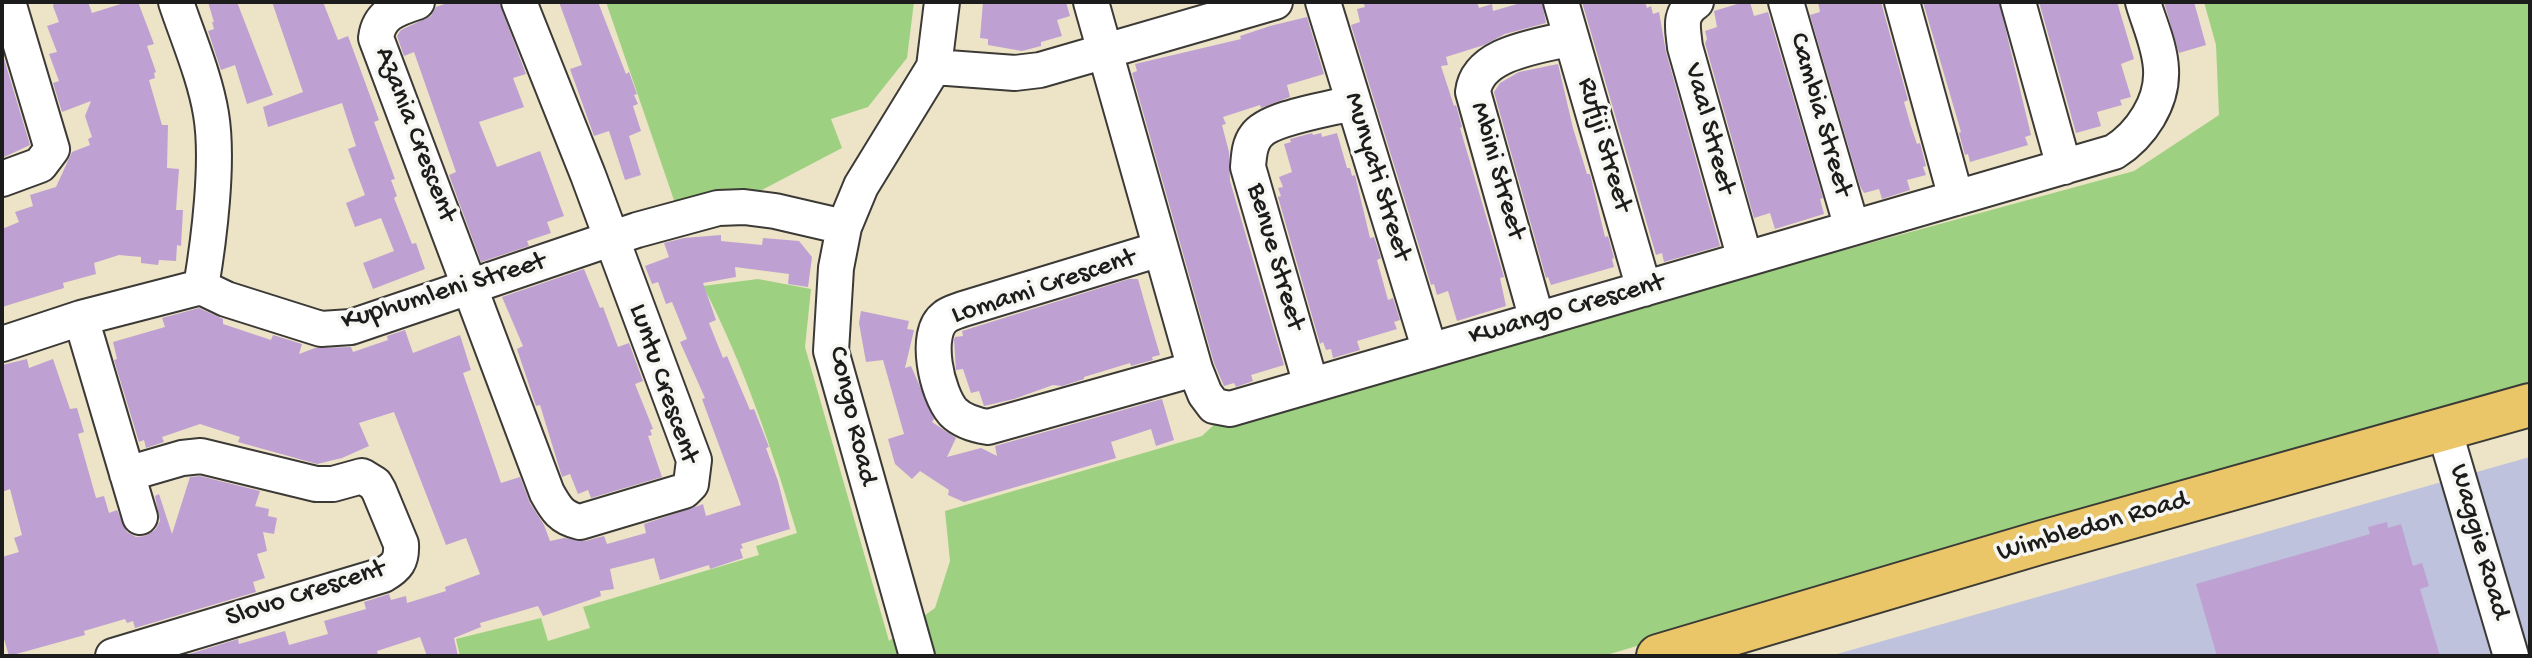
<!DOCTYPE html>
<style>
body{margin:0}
#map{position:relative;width:2532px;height:658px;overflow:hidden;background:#ede3c6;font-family:"Gochi Hand",sans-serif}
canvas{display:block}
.frame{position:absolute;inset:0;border:4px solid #1c1c1c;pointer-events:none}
</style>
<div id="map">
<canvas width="2532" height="658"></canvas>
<div class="frame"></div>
</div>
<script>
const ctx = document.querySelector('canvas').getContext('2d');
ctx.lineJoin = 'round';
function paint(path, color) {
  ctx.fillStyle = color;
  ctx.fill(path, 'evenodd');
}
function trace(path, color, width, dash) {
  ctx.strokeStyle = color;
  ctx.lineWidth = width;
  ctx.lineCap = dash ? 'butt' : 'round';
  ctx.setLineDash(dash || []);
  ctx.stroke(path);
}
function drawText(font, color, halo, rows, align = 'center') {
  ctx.font = font + ' "Gochi Hand",sans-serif';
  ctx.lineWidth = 7;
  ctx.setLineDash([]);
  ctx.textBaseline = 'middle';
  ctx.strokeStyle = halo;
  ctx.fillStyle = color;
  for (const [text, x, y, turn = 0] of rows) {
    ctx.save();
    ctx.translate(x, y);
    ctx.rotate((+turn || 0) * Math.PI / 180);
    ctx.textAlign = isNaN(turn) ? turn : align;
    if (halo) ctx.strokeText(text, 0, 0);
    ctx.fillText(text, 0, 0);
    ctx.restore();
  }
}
paint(new Path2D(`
 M2530 457V656H1830L2526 458Z`), '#bec2dd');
paint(new Path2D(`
 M606 2H914L907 58 868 107 831 119 842 148 758 192 676 206Z
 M2204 2H2530V382L1603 656H460L456 639 541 618 548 641 590 628 583 607 759 555 756 546 797 533C772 449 744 365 703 286L758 279 811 289 805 347 889 641 935 608 950 561 945 511 1202 436 1218 421 2134 171 2219 115 2216 45Z`), '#9dd181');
paint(new Path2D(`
 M54 2H88L92 13 127 2H138L154 44 147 46 156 72 154 73 155 78 149 80 162 125H168L167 168 179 169 176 210H183L181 246 177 245 176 261 159 260 158 265 141 263V257L119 255 94 263 96 274 63 283 64 288 2 307V229L19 222 15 212 33 206 30 195 56 187 72 152 90 145 88 139 92 137 85 116 91 101 62 112 53 83 59 81 49 54 57 52 47 26 59 22 53 6Z
 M208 2H237L273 95 247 104 235 65 221 70 208 31 214 29 212 22H214Z
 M272 2H323L338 40 348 36 379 120 374 122 395 179 391 180 397 196 394 198 412 244 416 243 425 269 373 289 363 263 394 251 381 218 355 227 346 203 365 195 348 149 356 146 342 103 268 127 263 107 303 92Z
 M450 2H499L526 74 513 78 524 107 479 122 497 167 540 151 564 216 547 222 551 233 527 241 529 246 481 262 449 175 456 172 414 52 404 56 397 36 401 30 431 16 436 7Z
 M559 2H598L626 74 629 72 637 94 634 95 638 104 633 106 641 131 629 136 641 175 625 180 609 131 594 136 570 69 582 65Z
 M983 2H1066L1070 16 1057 20 1062 36 1041 42V46L1022 51 988 45V39L980 38Z
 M1363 2H1477L1479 8 1492 4 1493 11 1524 2H1542L1546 23 1505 34 1484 45 1446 57 1448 65 1441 66 1454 106 1456 105 1462 127 1460 128 1504 277 1500 278 1506 306 1457 321 1448 291 1437 295 1434 284 1431 285 1351 25 1360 22 1357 9 1365 7Z
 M1582 2H1645L1647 8 1651 6 1653 14 1659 12 1666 52 1720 246 1664 262 1662 253 1656 255Z
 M1744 2H1750L1754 16 1768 12 1823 198 1820 199 1824 214 1775 229 1770 213 1754 218 1705 43 1707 39 1705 31 1717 27 1714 11Z
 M1818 2H1881L1908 100 1904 102 1910 123 1917 144 1920 143 1926 166 1923 167 1926 175 1907 180 1910 190 1882 199 1879 189 1864 193 1860 186 1810 15 1820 12Z
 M1923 2H1999L2031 135 2025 137 2028 145 1970 162 1968 154 1965 155 1959 133 1961 132Z
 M2039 2H2117L2134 59 2121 64 2131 97 2120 100 2122 105 2097 112 2101 126 2076 133Z
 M2164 2H2194L2206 45 2179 53Z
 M1307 17 1324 74 1287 85 1290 97 1261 108 1260 105 1223 117 1226 124 1222 125 1229 152 1230 181 1284 365 1251 375 1253 381 1236 387 1234 383 1224 386 1214 363 1132 73 1137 71 1135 64 1241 39 1240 36 1270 26Z
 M2 52 30 145 2 158Z
 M1558 64 1573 128 1587 174H1590L1605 237 1608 236 1614 258 1612 259 1614 267 1551 285 1548 277 1546 278 1494 92 1500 83 1519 72Z
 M1312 133 1313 135 1321 133 1322 137 1337 133 1347 168H1350L1352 176 1355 175 1370 238 1374 237 1381 258 1377 260 1388 300 1393 298 1400 320 1394 322 1397 329 1357 341 1360 350 1333 358 1331 349 1326 350 1323 342 1320 344 1278 197 1281 196 1278 188 1283 187 1279 177 1292 172 1284 144 1291 142 1290 139Z
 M721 235V241L762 245 763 238 799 241 812 257 808 287 788 284 789 274 735 267 736 277 703 283 716 320 709 323 723 358 727 356 750 410 754 409 769 447 766 448 778 481 790 529 741 544 743 548 740 549 743 558 710 569 709 565 660 580 654 558 610 569 614 589 600 591 601 596 543 616 538 606 480 623 481 627 454 638 458 656H427L420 637 377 651 378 656H183L238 639 239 644 285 631 289 645 328 634 324 621 366 609 364 602 389 594 391 600 406 596 407 603 446 591 445 587 480 574 466 538 446 545 394 412 359 423 369 446 342 458 317 464 238 442 240 437 200 424 162 437 164 442 146 448 144 440 139 442 114 360 117 359 113 342 165 327 162 318 199 308 223 319V324L271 340 273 335 302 344 299 354 315 348 351 347 353 352 388 340 387 336 405 330 413 353 460 335 471 370 463 373 501 483 520 477 530 503 544 525 550 541 564 538 585 541 604 536 607 544 646 533 644 524 698 506 703 504 706 516 741 505 702 399 705 398 680 342 687 339 672 302 666 304 658 282 652 284 645 266 669 257 664 243 684 238Z
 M584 269 600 308 603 307 618 347 629 343 643 381 635 384 653 429 650 430 652 435 648 436 662 477 591 498 588 490 578 494 570 474 562 477 540 405 536 406 517 349 523 346 502 297Z
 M1129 279H1138L1145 304 1160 355 1152 357 1153 360 1131 366 1130 363 1084 377V379L1062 386 1053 385 1014 399 984 406 979 391 971 393 963 369 956 370 954 340 955 337 963 336 962 331Z
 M861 311 909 321 907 329 914 330 905 368 911 366 934 419 932 422 956 438 947 457 981 448 997 456 995 446 1162 399 1174 440 1156 446 1151 429 1111 442 1116 458 964 502 948 495 949 490 920 471 912 479 895 464 888 439 904 434 883 360 866 362 859 323Z
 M27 359 29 368 53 359 70 409 77 408 84 432 78 434 96 498 104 496 109 513 117 510 127 532 136 537 145 536 155 530 160 521 155 496 159 494 172 534 190 477 200 476 260 491 255 506 269 509 268 516 277 518 274 534 263 532 267 551 257 554 265 578 253 582 256 592 135 628 133 621 127 623 125 619 84 631 85 635 9 656 2 632V557L19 552 14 538 22 535 10 489 2 492V365Z
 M2387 522 2388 528 2401 524 2413 566 2422 563 2429 586 2420 589 2440 656H2217L2196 584 2370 534 2368 527Z`), '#bea1d2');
const minor = new Path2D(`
 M176 2C188 38 205 77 211 114 219 161 209 240 201 287
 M417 2C396 9 379 14 376 38L547 493C556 509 561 518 580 522L684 491 691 484 694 460 588 175 519 2
 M1091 2 1195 369 1205 394 1214 406 1230 409 2114 152C2141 135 2163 102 2161 69 2160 46 2149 23 2143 2
 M1323 2 1430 351
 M1561 2 1644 289
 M1696 2C1678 14 1683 28 1685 47L1745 259
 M1786 2 1852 228
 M1902 2 1956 198
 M2018 2 2064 167
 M934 67 1015 73 1040 70 1275 2
 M2 179 40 165 52 149 8 2
 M1160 249 963 309C958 311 950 313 945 317 923 333 937 394 953 412 962 421 975 425 988 427L1195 369
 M81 318 140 517
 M1537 320 1473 92C1478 52 1538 47 1571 38
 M2 344 81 318 201 287 226 299 321 329 351 327 637 230 718 208 744 207 775 211 844 227
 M1311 385 1248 167C1249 156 1249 145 1256 136 1268 118 1330 109 1352 103
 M2444 429 2511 656
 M113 656 383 575C397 567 402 561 401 544L379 491 375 484 362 476 333 484H316L201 456 182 458 127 474
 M917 656 831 351 836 268 844 227 861 186 934 67 942 2`);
const major = new Path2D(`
 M1658 656 2039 543 2530 405`);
trace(minor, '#3b3a36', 38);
trace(major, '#3b3a36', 46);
trace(minor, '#fff', 34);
trace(major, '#eac669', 42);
drawText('28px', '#1c1c1c', '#f6f6f2', [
 ["Cambia Street",1819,115,74],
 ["Vaal Street",1708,129,75],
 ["Azania Crescent",414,135,69],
 ["Rufiji Street",1603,145,74],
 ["Mbini Street",1496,171,74],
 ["Munyati Street",1376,177,73],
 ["Benue Street",1274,257,74],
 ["Lomami Crescent",1044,288,-18],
 ["Kuphumleni Street",444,293,-17],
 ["Kwango Crescent",1567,311,-16],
 ["Luntu Crescent",662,384,71],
 ["Congo Road",851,416,77],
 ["Wimbledon Road",2093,528,-16],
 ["Waggie Road",2478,542,74],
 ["Slovo Crescent",306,595,-18]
]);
</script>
